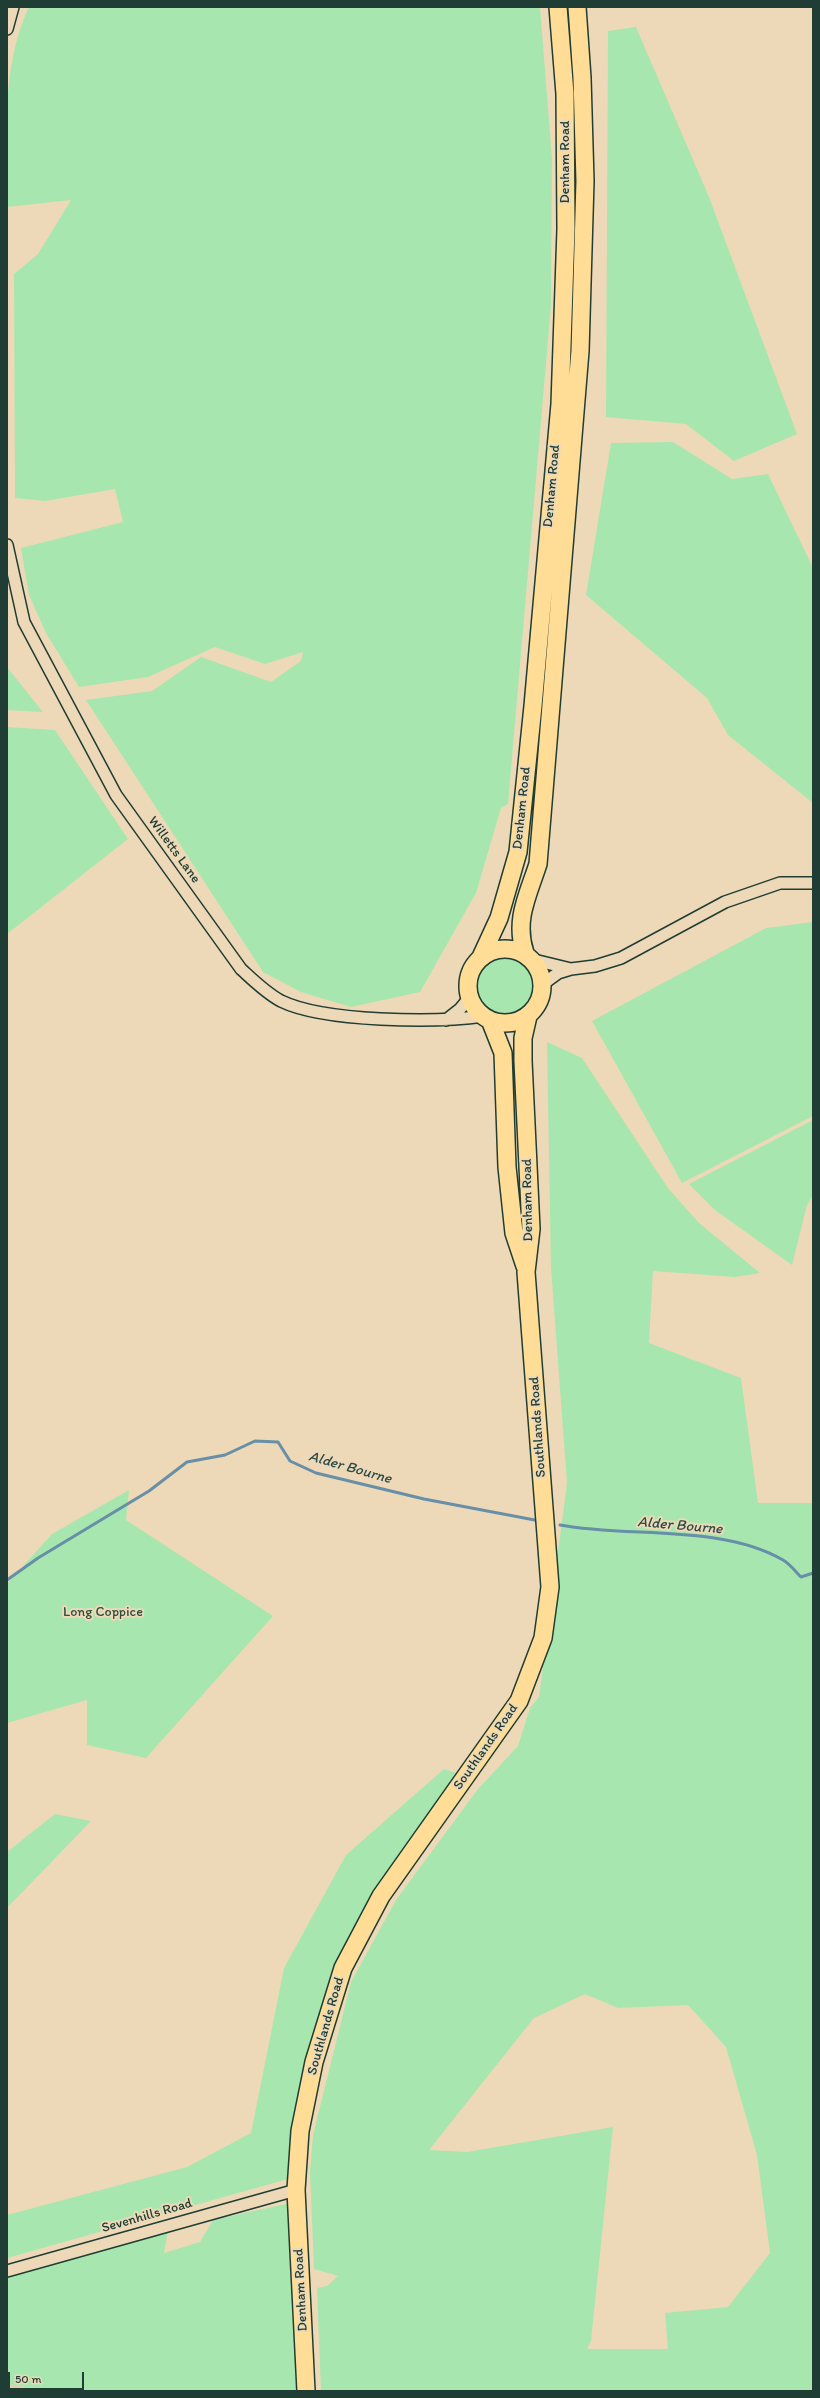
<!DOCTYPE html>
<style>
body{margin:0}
#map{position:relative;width:820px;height:2398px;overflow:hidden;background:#edd9b7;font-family:Itim,sans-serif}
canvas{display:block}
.frame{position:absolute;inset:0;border:8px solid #1f3d34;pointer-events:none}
.scale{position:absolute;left:8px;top:2372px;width:76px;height:18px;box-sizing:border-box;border:2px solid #1f3d34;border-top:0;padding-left:5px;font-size:12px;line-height:14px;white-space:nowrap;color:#1f3d34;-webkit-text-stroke:3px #edd9b7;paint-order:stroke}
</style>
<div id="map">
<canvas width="820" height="2398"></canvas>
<div class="frame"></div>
<div class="scale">50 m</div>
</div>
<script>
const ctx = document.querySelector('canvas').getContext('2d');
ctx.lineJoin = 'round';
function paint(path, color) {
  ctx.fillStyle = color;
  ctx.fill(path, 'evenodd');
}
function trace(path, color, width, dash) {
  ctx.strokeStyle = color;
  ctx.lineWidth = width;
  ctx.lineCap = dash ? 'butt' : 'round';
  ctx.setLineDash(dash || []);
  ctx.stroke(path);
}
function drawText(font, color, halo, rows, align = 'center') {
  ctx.font = font + ' Itim,sans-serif';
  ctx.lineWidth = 4;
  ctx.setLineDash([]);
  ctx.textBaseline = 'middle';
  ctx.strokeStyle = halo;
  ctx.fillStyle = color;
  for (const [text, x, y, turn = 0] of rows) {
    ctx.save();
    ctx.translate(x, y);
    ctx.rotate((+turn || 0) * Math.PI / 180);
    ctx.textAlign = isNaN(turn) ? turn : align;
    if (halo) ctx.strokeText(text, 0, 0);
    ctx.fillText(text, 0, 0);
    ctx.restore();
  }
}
paint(new Path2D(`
 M7 2384 39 2389 37 2391H7Z`), '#e7ccae');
paint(new Path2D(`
 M29 7H540L552 159 551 305 508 804 501 808 476 893 420 992 351 1007 301 992 263 972 86 700 152 691 201 657 271 682 301 661 303 652 265 664 215 647 148 677 79 687 46 633 29 595 21 548 123 522 115 489 45 501 15 498 14 274 38 254 71 200 7 207C7 141 0 68 29 7Z
 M636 27 709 197 797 434 734 461 686 424 606 417 608 31Z
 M673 442 732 479 768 474 813 568V803L728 735 707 698 586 595 611 443Z
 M7 667 43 712 7 710Z
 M7 727 55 730 128 839 7 934Z
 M813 922V1116L682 1183 592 1021 766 928Z
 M475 985a30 30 0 1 1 60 0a30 30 0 1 1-60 0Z
 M547 1042 582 1058 668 1188 699 1223 760 1273 735 1277 653 1271 649 1343 741 1378 758 1503H813V2391H321L317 2288 327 2286 338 2276 314 2269 310 2172 313 2135 351 1982 396 1900 478 1789 518 1746 530 1708 539 1697 567 1483 551 1268ZM585 1994 618 2008 688 2005 726 2047 757 2155 770 2253 728 2307 665 2313 668 2349H587L591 2341 613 2127 467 2152 429 2150 534 2018Z
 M813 1120V1195L807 1205 792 1265 715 1210 689 1184Z
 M129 1490 126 1520 273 1616 146 1758 87 1745V1700L7 1723V1584L52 1534Z
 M444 1769 459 1774 338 1960C311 2029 301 2105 288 2179L7 2258V2215L187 2167 251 2133 284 1968 346 1855Z
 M55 1814 91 1821 7 1908V1852Z
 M290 2203 299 2391H37L39 2389 7 2384V2278L168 2231 164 2253 200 2242 213 2220Z`), '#a7e7af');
trace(new Path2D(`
 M560 1525C629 1538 722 1524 783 1560 790 1564 795 1571 801 1577L813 1573
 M7 1580 38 1558 149 1491 187 1462 225 1455 255 1441 278 1442 290 1461 316 1473 424 1499 540 1521`), '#678fa7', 3);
const minor = new Path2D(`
 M7 29 13 7
 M7 545 24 622 116 795 241 969C253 980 266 993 281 1001 324 1022 436 1023 484 1016
 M534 960 571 969
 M543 984 558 973 571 969 595 966 621 958 725 902 780 883H813
 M446 1020 460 1009 470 997
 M7 2271 296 2190`);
const primary = new Path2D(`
 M468 986a37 37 0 1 1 74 0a37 37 0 1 1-74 0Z
 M525 953C514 920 528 895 538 864L580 351 585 181 582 78 577 7
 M481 957 499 918 518 852 533 706 560 404 566 229 565 94 558 7
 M490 1020 503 1053 507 1167 514 1233 525 1266
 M306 2391 296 2190 300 2131 314 2062 343 1968 381 1896 519 1701 543 1638 550 1587 526 1272 531 1229 523 1061V1038L528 1016`);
trace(minor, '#1f3d34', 14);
trace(primary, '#1f3d34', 20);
trace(minor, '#edd9b7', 11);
trace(primary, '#ffdd96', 17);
drawText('14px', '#1f3d34', '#edd9b7', [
 ["Denham Road",565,162,-90],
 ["Denham Road",552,486,-85],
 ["Denham Road",522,808,-84],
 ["Willetts Lane",174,850,54],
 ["Denham Road",528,1200,-91],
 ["Southlands Road",538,1427,-94],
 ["Southlands Road",486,1747,-55],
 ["Southlands Road",326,2026,-74],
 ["Sevenhills Road",147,2216,-16],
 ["Denham Road",301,2290,-93]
]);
drawText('14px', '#2d4e40', '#edd9b7', [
 ["Long Coppice",103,1612]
]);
drawText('italic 15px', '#2b4b47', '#edd9b7', [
 ["Alder Bourne",350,1468,16],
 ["Alder Bourne",680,1526,5]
]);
</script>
